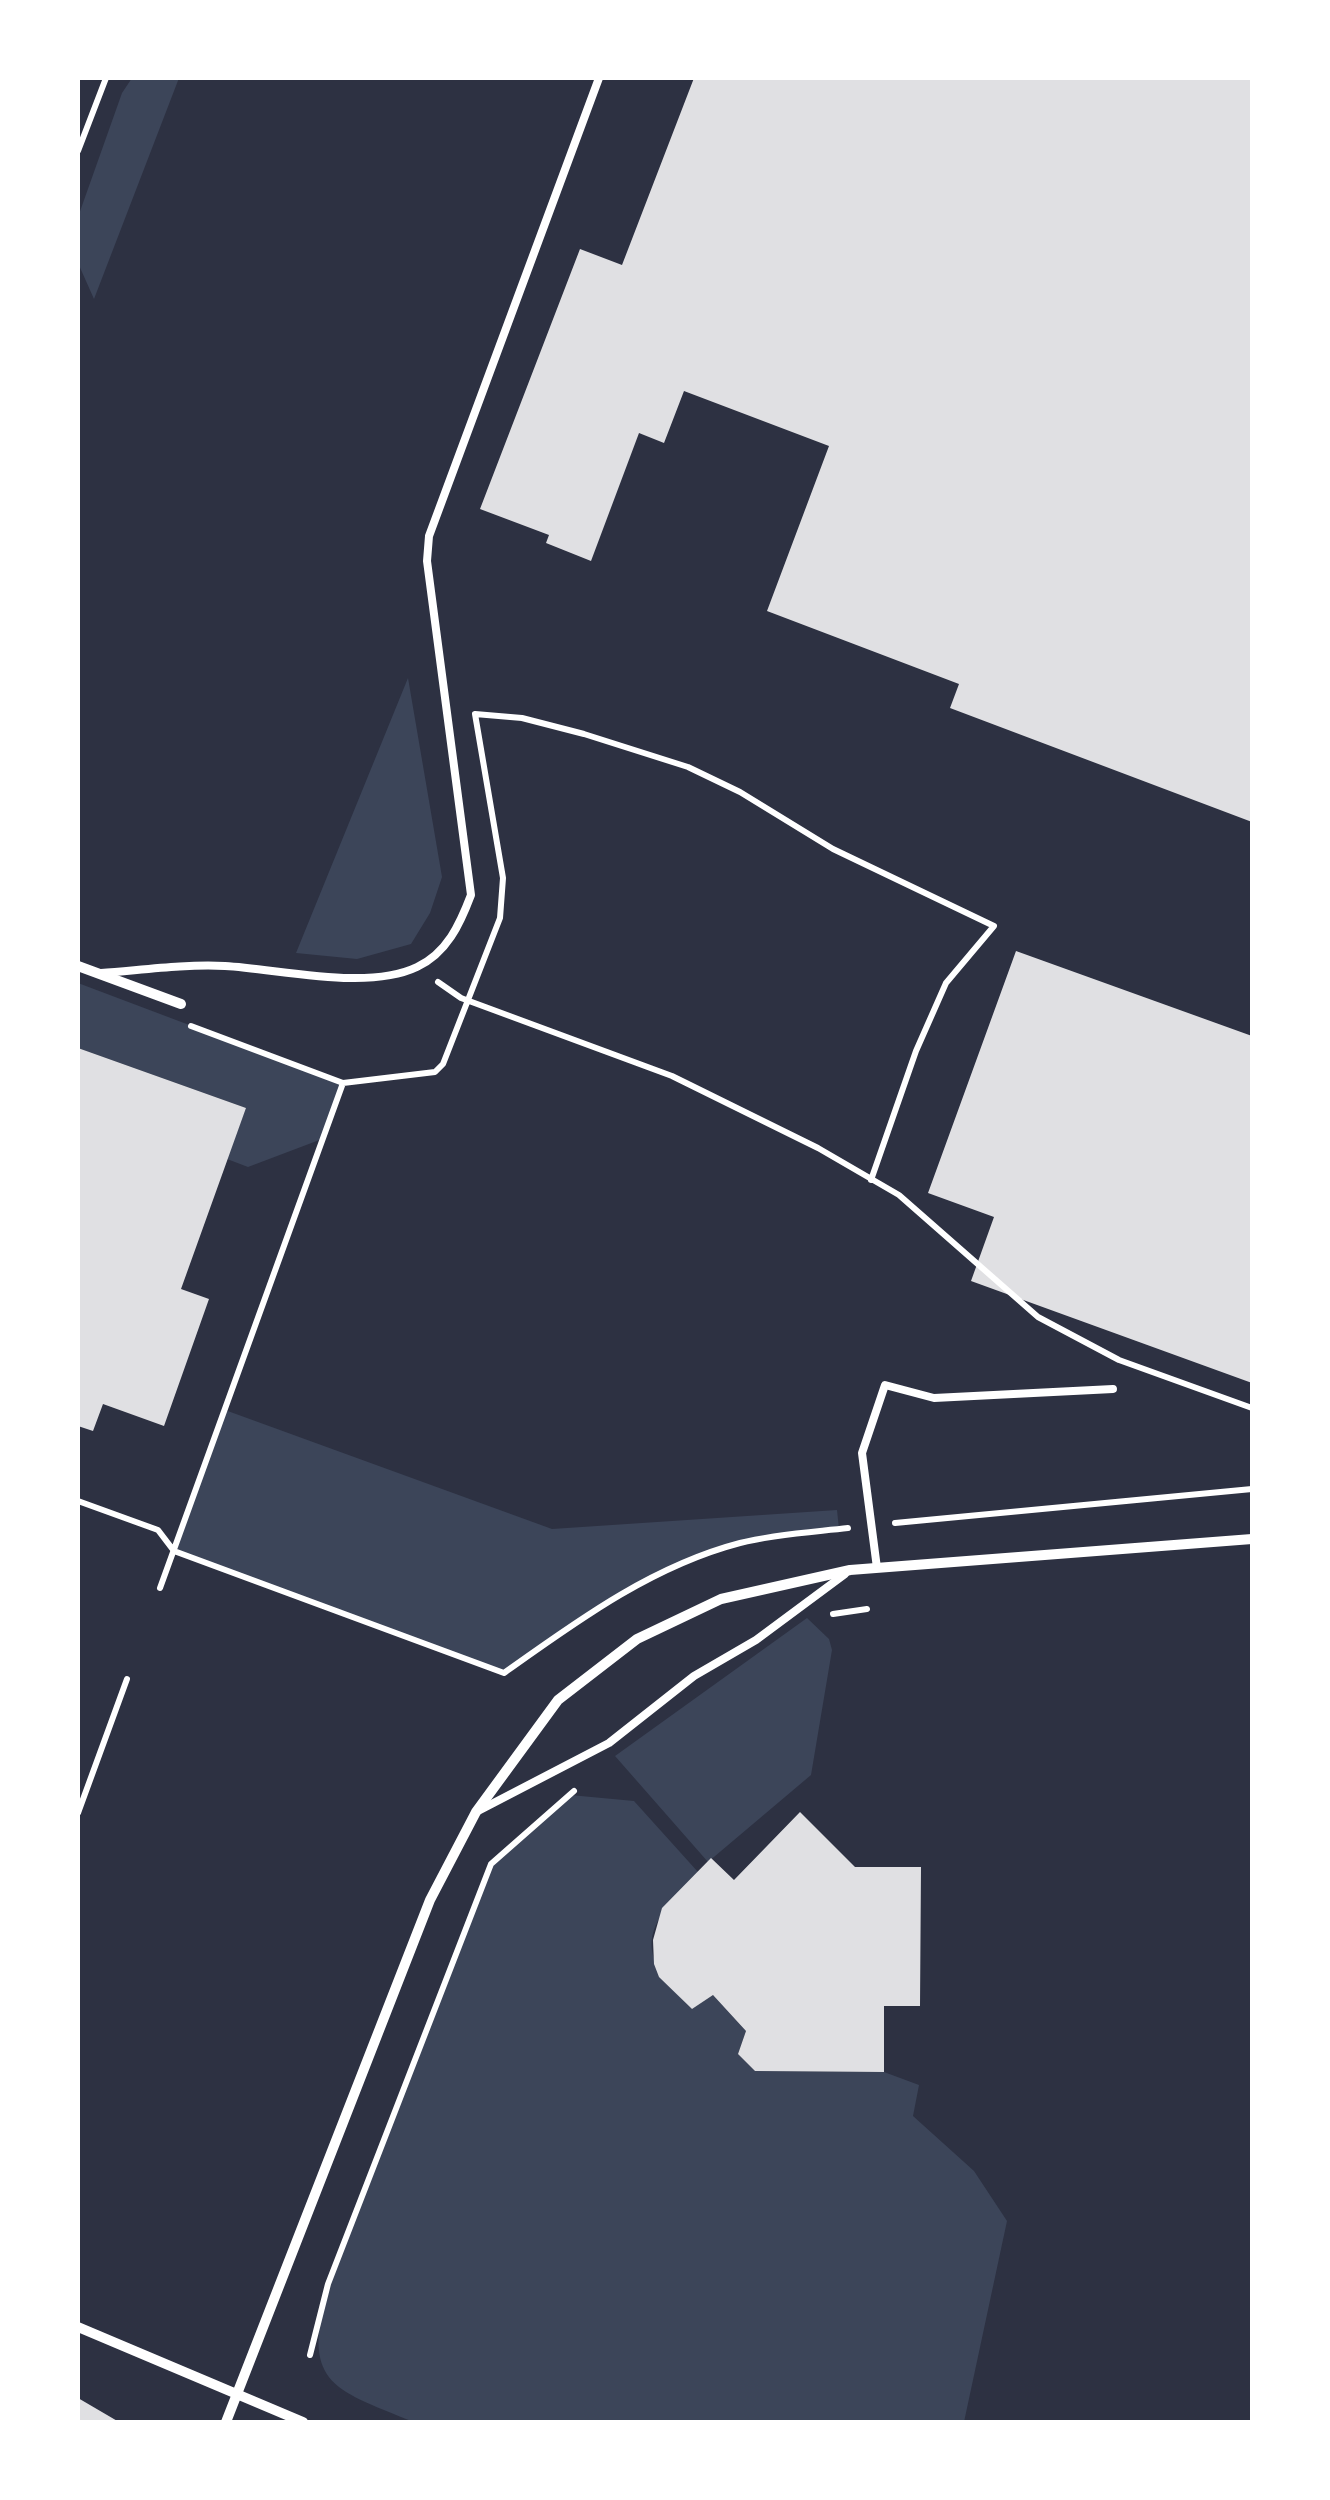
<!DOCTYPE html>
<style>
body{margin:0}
#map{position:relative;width:1330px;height:2500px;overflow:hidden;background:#2d3142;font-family:"Alegreya Sans",sans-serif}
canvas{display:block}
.frame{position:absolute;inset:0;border:80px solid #fff;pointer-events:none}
</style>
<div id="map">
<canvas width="1330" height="2500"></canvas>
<div class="frame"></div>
</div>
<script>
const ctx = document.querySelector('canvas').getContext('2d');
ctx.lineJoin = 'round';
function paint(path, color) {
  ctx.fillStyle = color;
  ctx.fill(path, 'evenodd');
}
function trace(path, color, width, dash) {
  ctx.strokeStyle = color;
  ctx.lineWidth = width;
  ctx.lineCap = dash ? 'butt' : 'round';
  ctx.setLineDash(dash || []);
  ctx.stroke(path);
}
paint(new Path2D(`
 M132 78H179L94 299 78 263V217L122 93Z
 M408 678 442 877 430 913 411 944 357 959 296 953Z
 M78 983 343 1083 322 1139 248 1167 227 1159 246 1108 78 1048Z
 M225 1410 552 1529 837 1510 839 1529C806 1534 771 1535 739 1544 652 1568 577 1621 504 1673L174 1551Z
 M807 1618 829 1639 832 1650 811 1775 708 1862 615 1756Z
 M570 1795 634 1801 698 1872C643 1928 632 1951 692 2009L713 1995 746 2031 738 2054 755 2071 884 2072 919 2085 913 2116 974 2171 1007 2221 964 2422H414C329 2388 302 2383 328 2284L491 1864Z`), '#3c4559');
paint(new Path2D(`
 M694 78H1252V822L950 708 959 684 767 611 829 446 684 391 664 443 639 433 591 561 546 543 549 535 480 509 580 249 622 265Z
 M1016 951 1252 1036V1383L971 1281 994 1217 928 1193Z
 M78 1048 246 1108 181 1289 209 1299 164 1426 103 1404 93 1431 78 1426Z
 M800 1812 855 1867H921L920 2006H884V2072L755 2071 738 2054 746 2031 713 1995 692 2009 659 1977 654 1964 653 1940 662 1908 711 1858 734 1880Z
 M78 2398 119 2422H78Z`), '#e0e0e3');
trace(new Path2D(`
 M78 151 106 78
 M438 982 461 998 672 1076 818 1148 899 1195 1038 1317 1119 1360 1252 1408
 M191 1026 343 1083 435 1072 443 1064 500 918 503 878 475 714 522 718 584 734 688 767 740 792 833 849 994 926 946 983 916 1051 871 1180
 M78 1501 158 1530 174 1551 504 1673C577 1621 652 1566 740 1543 775 1534 813 1532 848 1528
 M895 1523 1252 1489
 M160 1588 343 1083
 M833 1614 867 1609
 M78 1813 127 1679
 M310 2355 328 2284 491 1864 574 1791`), '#fff', 6);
trace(new Path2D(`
 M101 973C142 970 184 964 225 966 280 969 367 991 417 967 447 953 460 924 471 895L427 561 429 536 599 78
 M877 1568 862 1453 885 1385 934 1398 1113 1389
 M480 1810 609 1743 694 1676 756 1640 845 1574`), '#fff', 8);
trace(new Path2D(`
 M78 966 181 1004
 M78 2327 303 2422
 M226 2422 430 1900 476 1812 558 1700 637 1639 721 1599 850 1570 1252 1539`), '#fff', 10);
</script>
